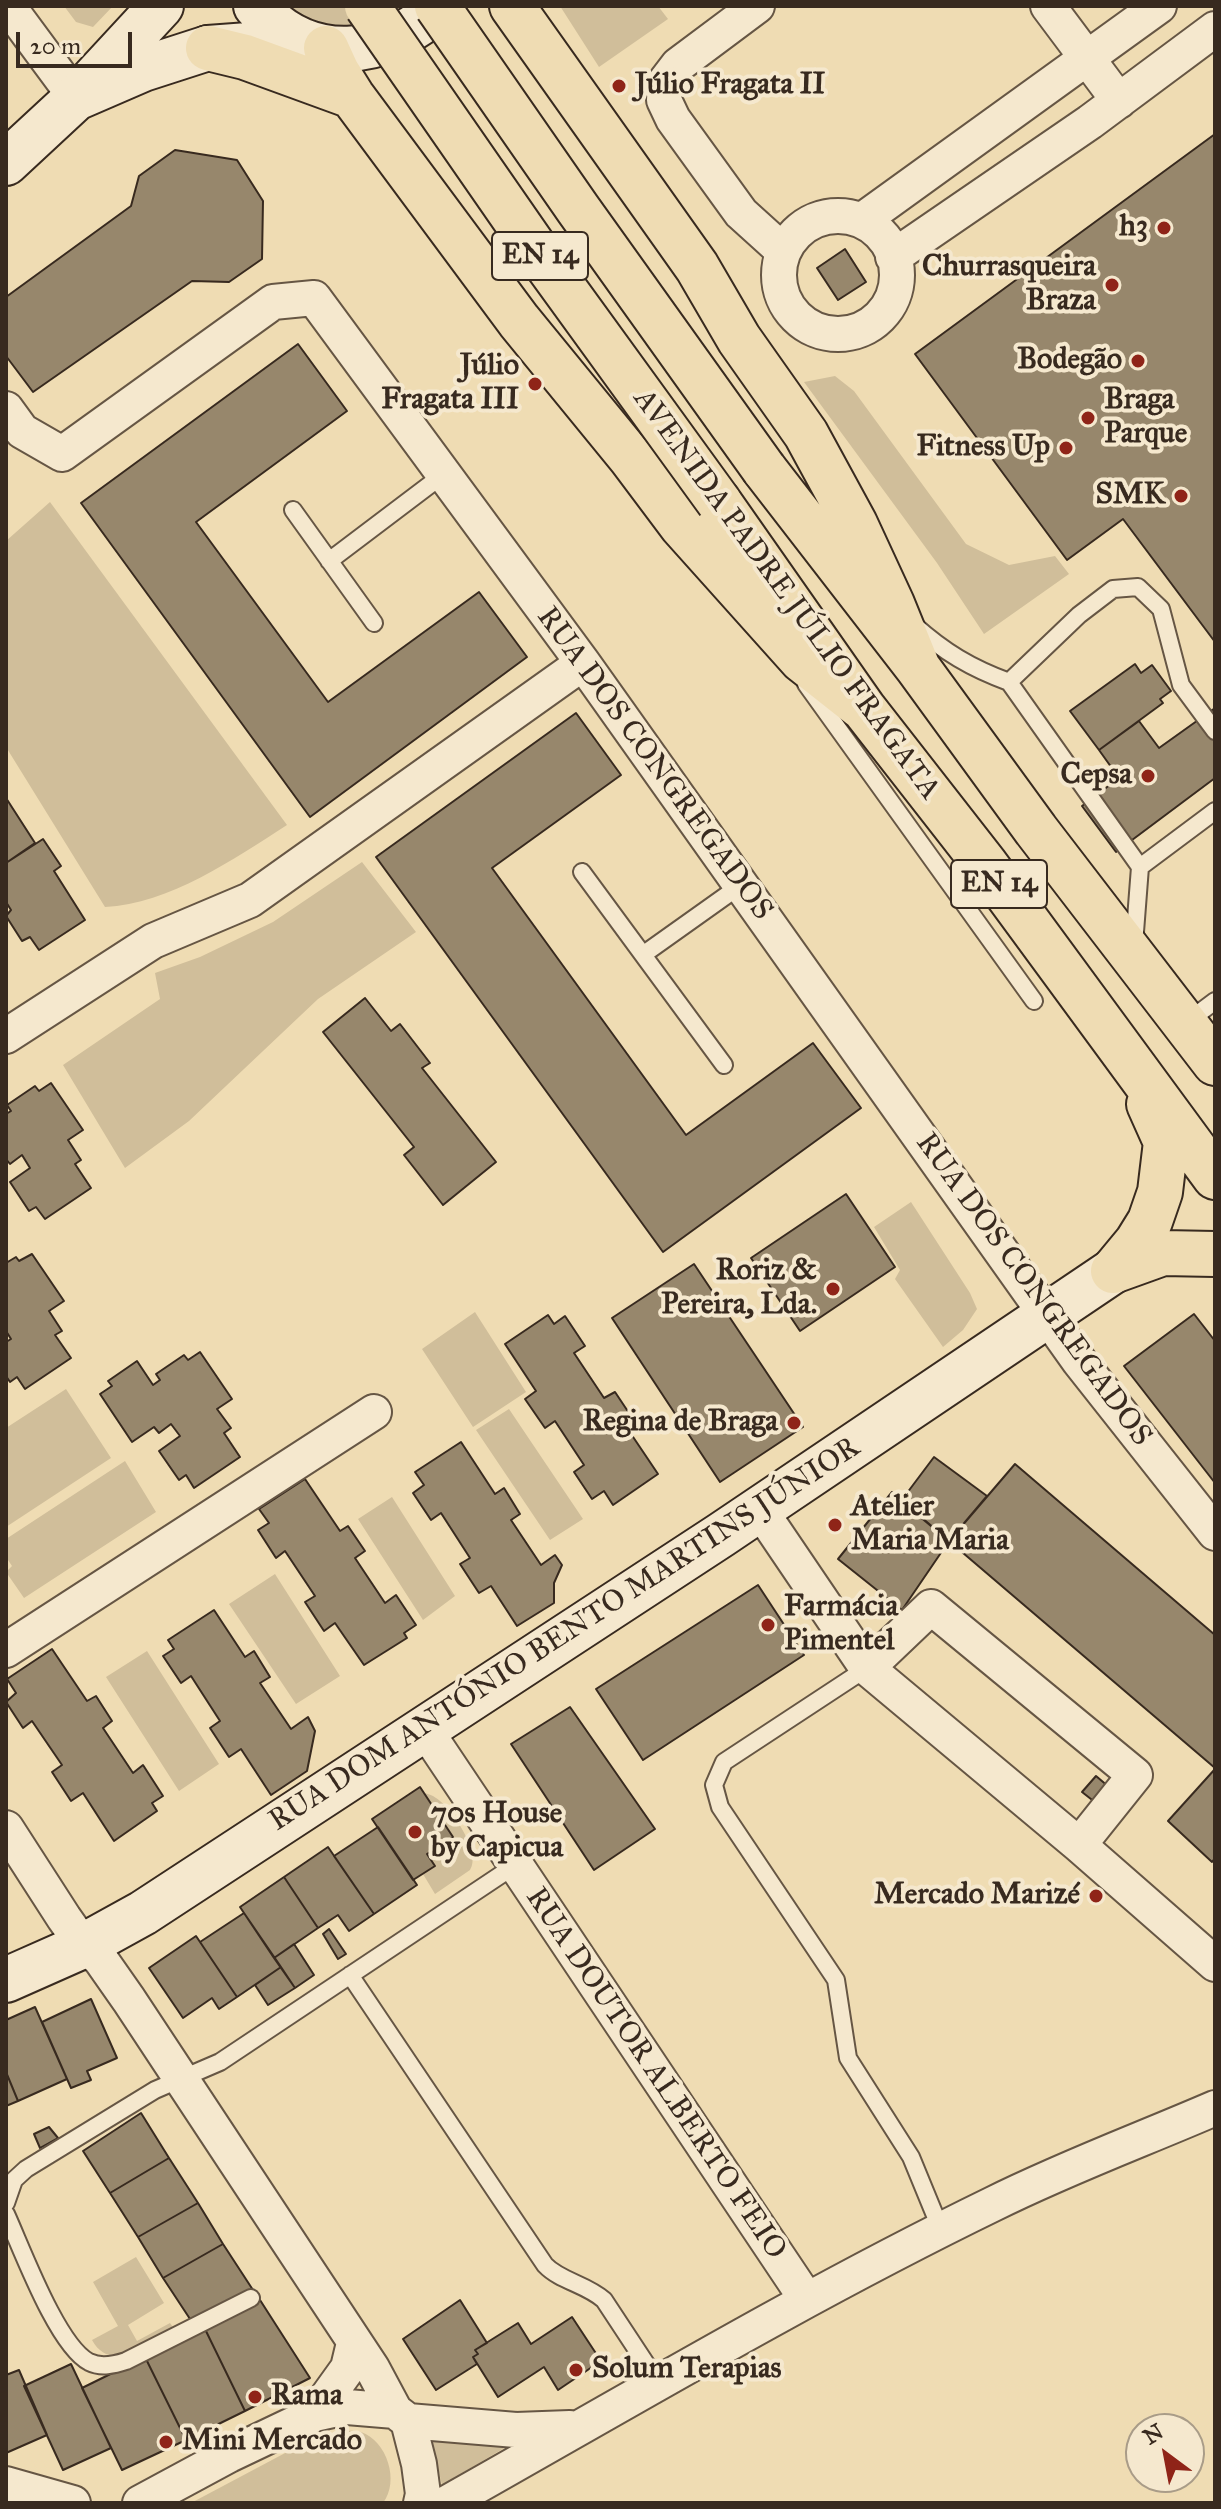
<!DOCTYPE html>
<meta charset="utf-8">
<style>
body{margin:0}
#map{position:relative;width:1221px;height:2509px;overflow:hidden;background:#efdcb3;font-family:"IM FELL Great Primer",serif}
canvas{display:block}
.frame{position:absolute;inset:0;border:8px solid #382a1f;pointer-events:none}
.north{position:absolute;left:1125px;top:2413px;width:80px;height:80px;box-sizing:border-box;background:#f5e8ce;border:2px solid #a99c88;border-radius:50%;rotate:328deg;font-size:22px;font-weight:700;line-height:32px;text-align:center;color:#382a1f}
.north::after{content:'';display:block;margin:auto;width:28px;height:36px;background:#8f2418;clip-path:polygon(50% 0,100% 100%,50% 72%,0 100%)}
.scale{position:absolute;left:16px;top:32px;width:116px;height:36px;box-sizing:border-box;border:4px solid #382a1f;border-top:0;padding-left:10px;font-size:24px;line-height:28px;white-space:nowrap;color:#382a1f;-webkit-text-stroke:6px #f5e8ce;paint-order:stroke}
</style>
<div id="map">
<canvas width="1221" height="2509"></canvas>
<div class="frame"></div>
<div class="north">N</div>
<div class="scale">20 m</div>
</div>
<script>
const ctx = document.querySelector('canvas').getContext('2d');
ctx.lineJoin = 'round';
function paint(path, color) {
  ctx.fillStyle = color;
  ctx.fill(path, 'evenodd');
}
function trace(path, color, width, dash) {
  ctx.strokeStyle = color;
  ctx.lineWidth = width;
  ctx.lineCap = dash ? 'butt' : 'round';
  ctx.setLineDash(dash || []);
  ctx.stroke(path);
}
function drawText(font, color, halo, rows, align = 'center') {
  ctx.font = font + ' "IM FELL Great Primer",serif';
  ctx.lineWidth = 8;
  ctx.setLineDash([]);
  ctx.textBaseline = 'middle';
  ctx.strokeStyle = halo;
  ctx.fillStyle = color;
  for (const [text, x, y, turn = 0] of rows) {
    ctx.save();
    ctx.translate(x, y);
    ctx.rotate((+turn || 0) * Math.PI / 180);
    ctx.textAlign = isNaN(turn) ? turn : align;
    if (halo) ctx.strokeText(text, 0, 0);
    ctx.fillText(text, 0, 0);
    ctx.restore();
  }
}
paint(new Path2D(`
 M64 6H113L93 27 76 22Z
 M289 6H408C376 30 321 37 289 6Z
 M560 6H658L668 19 599 67Z
 M835 376 854 391 966 544 1009 565 1055 556 1069 574 984 634 937 563 804 382Z
 M50 502 287 825C234 859 169 904 105 907L6 747V541Z
 M362 862 416 932 318 999 189 1121 125 1168 63 1065 160 999 155 973 200 957 273 922Z
 M911 1202 970 1293 977 1309 963 1330 943 1347 895 1279 900 1270 874 1227Z
 M475 1312 526 1392 473 1427 422 1349Z
 M66 1389 111 1458 6 1527V1428Z
 M509 1409 583 1519 550 1540 476 1430Z
 M125 1461 156 1512 24 1598 6 1572 12 1566 6 1557V1539Z
 M392 1497 455 1596 423 1620 358 1519Z
 M275 1574 340 1676 296 1704 229 1604Z
 M147 1651 219 1764 179 1791 106 1677Z
 M424 1793C428 1794 432 1795 436 1798 452 1808 482 1853 470 1870L435 1894 423 1874 435 1866 427 1854 453 1836Z
 M136 2257 164 2303 128 2325 137 2341 170 2323 175 2330C150 2343 111 2375 92 2340L118 2326 93 2282Z
 M342 2431C347 2431 356 2430 361 2432 387 2441 400 2481 383 2503H191L304 2443Z
 M431 2438 503 2446 506 2447 442 2485Z`), '#d0be9a');
const building = new Path2D(`
 M1215 134V642L1123 519 1067 560 915 354Z
 M175 150 237 160 263 201 262 259 229 282 192 281 33 392 6 356V297L131 206 139 176Z
 M845 249 866 282 838 300 817 268Z
 M298 344 347 411 196 522 328 702 479 592 527 657 310 817 81 503Z
 M1135 664 1141 673 1152 665 1171 691 1160 699 1163 703 1099 750 1070 711Z
 M1215 708V778L1116 852 1082 806 1119 778 1099 750 1139 721 1159 748Z
 M576 713 621 775 492 868 686 1135 813 1043 861 1108 663 1252 376 857Z
 M6 798 35 843 6 863Z
 M43 839 61 866 54 871 85 920 39 950 30 937 22 941 6 916 11 910 6 902V863Z
 M365 998 391 1031 400 1024 430 1063 422 1068 496 1162 443 1205 404 1155 414 1147 323 1032Z
 M51 1083 83 1130 68 1140 81 1160 75 1164 91 1188 45 1219 36 1207 29 1211 10 1182 30 1168 22 1155 10 1164 6 1159V1114L11 1111 7 1105 35 1086 39 1091Z
 M846 1194 895 1267 800 1331 751 1258Z
 M32 1254 64 1301 49 1311 62 1331 55 1335 71 1358 25 1389 17 1377 10 1382 6 1376V1342L11 1339 6 1331V1263L16 1257 19 1261Z
 M694 1264 803 1427 720 1482 612 1318Z
 M1194 1314 1215 1341V1483L1124 1366Z
 M548 1315 554 1324 565 1316 585 1346 574 1353 604 1398 615 1392 631 1416 623 1422 658 1474 613 1505 604 1491 592 1499 574 1472 584 1465 555 1421 545 1428 525 1399 536 1391 505 1344Z
 M200 1352 232 1399 217 1409 231 1428 224 1433 240 1457 194 1488 186 1475 179 1480 159 1451 180 1436 171 1424 159 1433 154 1427 132 1442 100 1394 112 1386 108 1381 137 1361 153 1385 160 1380 156 1374 184 1355 188 1360Z
 M461 1442 495 1494 504 1488 520 1514 511 1520 541 1565 555 1555 562 1565 554 1583V1603L517 1626 491 1586 479 1593 460 1564 470 1558 441 1513 431 1520 413 1493 424 1485 415 1472Z
 M934 1457 987 1496 949 1541 901 1501Z
 M1015 1464 1215 1635V1768L949 1541Z
 M305 1479 340 1531 348 1526 365 1551 355 1558 385 1603 396 1595 416 1625 404 1633 407 1638 364 1665 335 1623 324 1631 305 1602 315 1596 285 1551 276 1558 258 1530 269 1523 259 1509Z
 M892 1492 949 1541 902 1610 838 1559Z
 M758 1585 804 1655 643 1760 596 1689Z
 M214 1610 245 1657 254 1651 270 1677 260 1683 291 1729 308 1717 315 1731 307 1771 271 1795 241 1749 229 1757 210 1728 220 1721 191 1676 181 1683 163 1656 174 1649 168 1640Z
 M52 1649 87 1701 96 1696 112 1721 103 1728 133 1773 143 1765 163 1796 152 1803 157 1811 114 1841 83 1793 71 1801 52 1772 62 1765 32 1721 23 1728 6 1702 16 1693 7 1679Z
 M570 1707 655 1829 594 1870 511 1744Z
 M1215 1769V1858L1212 1862 1168 1821Z
 M1096 1776 1109 1787 1096 1803 1082 1792Z
 M420 1787 453 1837 427 1854 435 1866 413 1880 372 1819Z
 M378 1827 417 1885 374 1914 334 1856Z
 M328 1847 374 1914 349 1931 338 1915 318 1928 284 1877Z
 M284 1877 318 1928 274 1958 240 1907Z
 M244 1913 281 1967 237 1997 200 1942Z
 M329 1929 346 1954 338 1959 323 1934Z
 M196 1936 237 1997 219 2009 212 1998 183 2018 149 1968Z
 M294 1944 314 1975 295 1988 274 1958Z
 M281 1967 295 1988 268 2005 255 1985Z
 M91 1999 117 2058 87 2071 91 2080 71 2088 42 2022Z
 M35 2007 67 2079 18 2101 6 2072V2020Z
 M6 2072 18 2101 6 2106Z
 M141 2113 169 2158 110 2193 83 2151Z
 M49 2127 58 2138 40 2148 34 2134Z
 M169 2158 198 2203 138 2237 110 2193Z
 M198 2203 223 2244 163 2278 138 2237Z
 M223 2244 253 2290 192 2322 163 2278Z
 M260 2300 310 2378 245 2411 204 2327Z
 M460 2300 487 2343 475 2350 478 2354 473 2357 477 2364 436 2390 403 2339Z
 M572 2317 601 2361 558 2390 544 2367 498 2397 473 2357 478 2354 475 2350 518 2323 531 2344Z
 M204 2327 245 2411 186 2440 145 2357Z
 M145 2357 186 2440 122 2470 82 2388Z
 M71 2364 111 2448 63 2470 24 2386Z
 M19 2370 47 2435 6 2453V2375Z`);
paint(building, '#97876c');
trace(building, '#382a1f', 2);
const lane = new Path2D(`
 M293 510 374 623
 M329 561 444 474
 M914 625C944 652 971 668 1009 682L1140 867 1134 945
 M1009 682 1079 615 1113 589 1138 587 1161 609 1181 685 1215 731
 M806 684 1034 1001
 M1140 867 1215 811
 M582 872 724 1065
 M644 954 741 885
 M1187 1022 1215 1001
 M867 1668 724 1762 714 1785 720 1807 836 1980 848 2058 911 2157 941 2230
 M350 1975 545 2265C560 2281 586 2284 604 2300L658 2382
 M6 2203 14 2180 26 2169 155 2090 220 2062 514 1866
 M6 2214C22 2249 57 2345 89 2362 101 2368 114 2365 126 2361L251 2298`);
const street = new Path2D(`
 M8 6 76 98
 M757 6 678 65 665 82 664 100 673 119 741 213 783 251
 M1048 6 1119 101
 M779 275a59 59 0 1 1 118 0a59 59 0 1 1-118 0Z
 M864 219 1159 6
 M893 257 1090 122 1215 29
 M6 409 22 431 62 454 273 302 314 298 583 663 1079 1361 1215 1533
 M6 1036 153 941 250 900 583 663
 M760 1510 867 1668 1079 1845 1215 1964
 M6 1650 374 1412
 M867 1668 931 1607 1135 1775 1079 1845
 M424 1728 807 2300
 M6 1828 64 1918 76 1935 101 1960 129 2000 372 2368 395 2411
 M315 2414 348 2368 354 2343
 M408 2421 516 2430 570 2428
 M6 2484 73 2503
 M140 2503 229 2455 315 2414 347 2407 395 2411 408 2421 419 2464 423 2494 421 2503
 M447 2503C628 2401 806 2295 993 2204 1065 2168 1141 2140 1215 2108`);
const secondary = new Path2D(`
 M256 6C308 67 387 59 440 6
 M76 98 143 69 208 48 303 41
 M6 163 76 98 161 6
 M6 1980 85 1945 143 1913 721 1535 1113 1271`);
const highway = new Path2D(`
 M512 6 697 267 739 339 806 434 855 524 892 604 918 668
 M208 48 245 57 352 96
 M326 48 337 72 352 96 519 321 631 458 682 526 802 660 864 709
 M764 469 918 668 1036 830 1215 1063
 M719 502 864 709 985 864 1215 1177
 M1113 1271 1137 1242 1150 1221 1160 1192 1166 1142 1149 1104
 M1113 1271 1163 1253 1215 1254`);
trace(lane, '#665644', 20);
trace(street, '#665644', 38);
trace(secondary, '#382a1f', 48);
trace(highway, '#382a1f', 48);
trace(lane, '#f5e8ce', 16);
trace(street, '#f5e8ce', 34);
trace(secondary, '#f5e8ce', 44);
trace(highway, '#efdcb3', 44);
const highwayBridge = new Path2D(`
 M367 6 539 254 719 502
 M437 6 578 209 764 469`);
trace(highwayBridge, '#382a1f', 48, []);
trace(highwayBridge, '#efdcb3', 44);
for (const [x, y, r, color] of [
 [619,86,8,"#8f2418"],
 [1164,228,8,"#8f2418"],
 [1112,285,8,"#8f2418"],
 [1138,361,8,"#8f2418"],
 [535,384,8,"#8f2418"],
 [1088,418,8,"#8f2418"],
 [1066,448,8,"#8f2418"],
 [1181,496,8,"#8f2418"],
 [1148,776,8,"#8f2418"],
 [833,1289,8,"#8f2418"],
 [794,1423,8,"#8f2418"],
 [835,1525,8,"#8f2418"],
 [768,1625,8,"#8f2418"],
 [415,1832,8,"#8f2418"],
 [1096,1896,8,"#8f2418"],
 [576,2370,8,"#8f2418"],
 [255,2397,8,"#8f2418"],
 [166,2442,8,"#8f2418"]
]) {
  const dot = new Path2D();
  dot.arc(x, y, r, 0, 2 * Math.PI);
  ctx.fillStyle = color;
  ctx.fill(dot);
  trace(dot, '#f5e8ce', 3);
}
for (const [x, y, w] of [
 [540,256,96],
 [999,884,96]
]) {
  const box = new Path2D();
  box.roundRect(x - w / 2, y - 24, w, 48, 6);
  ctx.fillStyle = '#f5e8ce';
  ctx.fill(box);
  trace(box, '#382a1f', 2);
}
drawText('bold 28px', '#382a1f', null, [
 ["EN 14",540,256],
 ["EN 14",999,884]
]);
drawText('bold 30px', '#382a1f', '#f5e8ce', [
 ["Júlio Fragata II",635,86,"left"],
 ["h3",1148,228],
 ["Churrasqueira",1096,268],
 ["Braza",1096,302],
 ["Bodegão",1122,361],
 ["Júlio",519,367],
 ["Fragata III",519,401],
 ["Braga",1104,401,"left"],
 ["Parque",1104,435,"left"],
 ["Fitness Up",1050,448],
 ["SMK",1165,496],
 ["Cepsa",1132,776],
 ["Roriz &",817,1272],
 ["Pereira, Lda.",817,1306],
 ["Regina de Braga",778,1423],
 ["Atelier",851,1508,"left"],
 ["Maria Maria",851,1542,"left"],
 ["Farmácia",784,1608,"left"],
 ["Pimentel",784,1642,"left"],
 ["70s House",431,1815,"left"],
 ["by Capicua",431,1849,"left"],
 ["Mercado Marizé",1080,1896],
 ["Solum Terapias",592,2370,"left"],
 ["Rama",271,2397,"left"],
 ["Mini Mercado",182,2442,"left"]
], 'right');
drawText('30px', '#382a1f', '#f5e8ce', [
 ["AVENIDA PADRE JÚLIO FRAGATA",786,595,54],
 ["RUA DOS CONGREGADOS",654,764,54],
 ["RUA DOS CONGREGADOS",1033,1290,54],
 ["RUA DOM ANTÓNIO BENTO MARTINS JÚNIOR",565,1635,-33],
 ["RUA DOUTOR ALBERTO FEIO",655,2074,56]
]);
</script>
